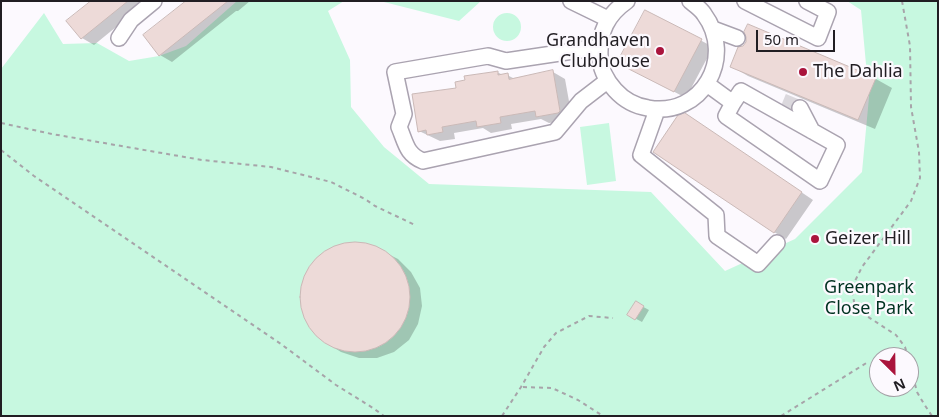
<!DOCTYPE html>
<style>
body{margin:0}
#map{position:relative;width:939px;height:417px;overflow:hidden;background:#fcf9fe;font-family:"Noto Sans",sans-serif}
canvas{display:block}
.frame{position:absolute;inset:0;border:2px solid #211e23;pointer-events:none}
.north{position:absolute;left:869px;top:347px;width:50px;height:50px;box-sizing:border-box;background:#fcf9fe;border:1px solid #a4a1a6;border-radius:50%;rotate:157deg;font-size:14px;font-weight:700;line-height:20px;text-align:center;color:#211e23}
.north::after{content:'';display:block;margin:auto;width:18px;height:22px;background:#aa143c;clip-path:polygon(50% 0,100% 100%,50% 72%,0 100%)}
.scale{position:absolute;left:756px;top:30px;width:79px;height:22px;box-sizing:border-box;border:2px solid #211e23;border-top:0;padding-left:6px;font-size:15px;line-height:18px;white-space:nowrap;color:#211e23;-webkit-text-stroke:4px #fcf9fe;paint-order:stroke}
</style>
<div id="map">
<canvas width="939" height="417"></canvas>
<div class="frame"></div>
<div class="north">N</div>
<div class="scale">50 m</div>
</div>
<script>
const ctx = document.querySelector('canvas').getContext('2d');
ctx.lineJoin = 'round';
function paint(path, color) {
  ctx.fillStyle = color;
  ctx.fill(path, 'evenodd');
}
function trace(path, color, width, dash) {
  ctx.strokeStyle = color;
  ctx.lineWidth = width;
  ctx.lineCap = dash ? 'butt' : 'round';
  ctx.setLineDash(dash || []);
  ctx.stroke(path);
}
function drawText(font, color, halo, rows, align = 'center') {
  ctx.font = font + ' "Noto Sans",sans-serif';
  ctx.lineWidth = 4.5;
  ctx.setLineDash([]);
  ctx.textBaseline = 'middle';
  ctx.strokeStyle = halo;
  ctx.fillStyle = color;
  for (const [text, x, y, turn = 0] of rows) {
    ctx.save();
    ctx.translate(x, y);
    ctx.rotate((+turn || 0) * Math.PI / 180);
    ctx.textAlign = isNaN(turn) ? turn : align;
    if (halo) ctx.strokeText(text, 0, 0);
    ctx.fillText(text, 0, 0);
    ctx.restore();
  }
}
paint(new Path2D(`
 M237 1H344L328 11 350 60 351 107 384 147 429 184 651 192 725 271 795 239 862 172 869 97 861 10 847 1H938V416H1V69L44 13 63 44 97 43 129 61 159 56 186 46ZM879 357H909V387H879Z
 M380 1H481L459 21Z
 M493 27a14 14 0 1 1 28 0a14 14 0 1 1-28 0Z
 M609 123 616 181 587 185 580 127Z`), '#c7f8e0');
paint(new Path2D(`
 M93 1H148L94 45 82 38Z
 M188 1H250L238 11H236L172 62 160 55Z
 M646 11 713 47 686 98 631 69Z
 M748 25 876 79 892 88 875 129 748 76 731 66 747 42Z
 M497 72 503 75H507L515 79 553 72 565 79 572 118 571 120 549 123 541 119 511 124 512 129 491 133 483 128 454 133 455 139 440 141 419 131 458 89Z
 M697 122 813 200 786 239 774 232Z
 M351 243 368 244 398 259 411 272 420 288 422 306 418 324 409 340 394 352 377 358H359L341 352 328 344 314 333 305 318 301 302 302 285 308 269 320 256 334 247Z
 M636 303 649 310 642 322 629 315Z`), '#0003');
const building = new Path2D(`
 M91 1H128L81 39 66 21Z
 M186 1H228L159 56 143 35Z
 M645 10 702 39 674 92 617 63Z
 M748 24 876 78 858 120 730 67 738 47 743 46 746 42V37L744 32Z
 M553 70 560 111 558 113 536 117 535 111 500 117 501 123 477 127 476 121 442 127 443 132 427 135 426 130 418 132 412 94 456 88 455 82 465 80 464 76 492 72 498 71V75L508 73 509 79Z
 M685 113 802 192 774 233 653 152 678 115Z
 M300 297a55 55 0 1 1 110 0a55 55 0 1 1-110 0Z
 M636 301 644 306 635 320 627 315Z`);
paint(building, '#eddad8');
trace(building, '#cab9b7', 1);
trace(new Path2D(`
 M783 101 800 108`), '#dbd8dd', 15, [15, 8]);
const minor = new Path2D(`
 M571 1 608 19
 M627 1C607 15 599 32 600 56 600 69 607 81 615 90 624 100 635 106 648 108 702 118 736 57 704 14 701 9 695 5 690 1
 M745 1 818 38 828 12 807 1
 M713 29 737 38
 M119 38 131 20 154 1
 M600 47 506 61 488 56 395 72 404 114 399 127C406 143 406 154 423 161L555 132 581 101 607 81
 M707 84 733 103 726 116 820 181 837 145 741 91 733 103
 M800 108 812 131
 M657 110 641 155 716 215 717 236 758 264 777 243`);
trace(minor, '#aaa3b0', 18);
trace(new Path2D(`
 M902 1 910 46 911 107 919 152 920 178 911 201 862 267 852 287 854 302 859 311 896 335 905 347 908 357
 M1 123 52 134 202 160 271 167 331 182 365 199 375 206 415 225
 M1 150 34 176 281 344 336 385 373 408 384 416
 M909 361 917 392 924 404 932 416
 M523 387 552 388 578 400 603 416
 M502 416 521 387 544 347 556 333 589 316 613 318
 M781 416 868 362`), '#a7a4a9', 2, [4, 4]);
trace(minor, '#fff', 15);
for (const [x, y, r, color] of [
 [660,51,5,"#aa143c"],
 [803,72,5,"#aa143c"],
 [815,239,5,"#aa143c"]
]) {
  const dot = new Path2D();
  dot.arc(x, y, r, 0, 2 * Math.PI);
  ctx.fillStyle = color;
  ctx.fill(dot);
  trace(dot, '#fcf9fe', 2);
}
drawText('18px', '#211e23', '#fcf9fe', [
 ["Grandhaven",650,41,"right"],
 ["Clubhouse",650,62,"right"],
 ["The Dahlia",813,72],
 ["Geizer Hill",825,239]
], 'left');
drawText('18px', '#003221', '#fcf9fe', [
 ["Greenpark",869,288],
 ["Close Park",869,309]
]);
</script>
